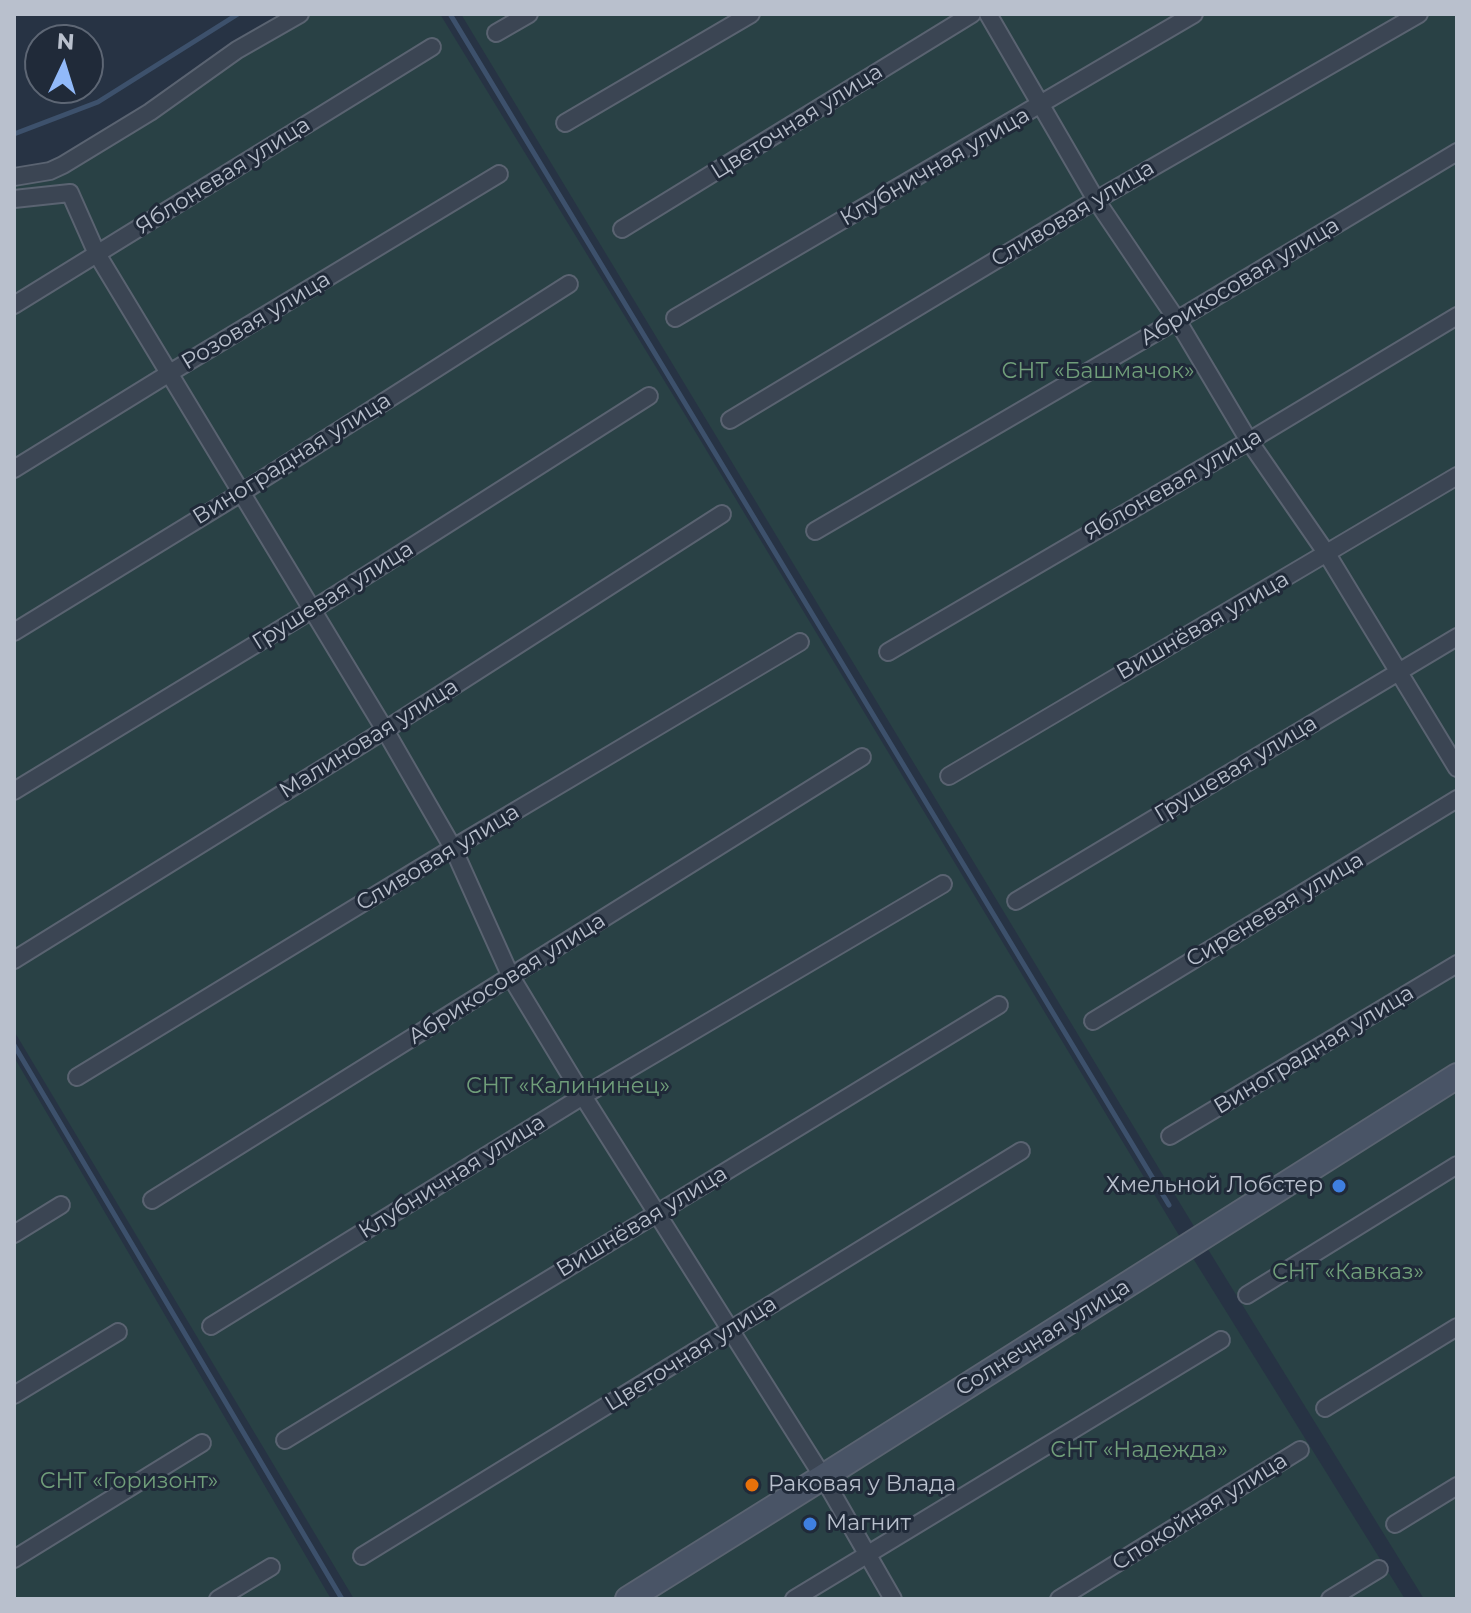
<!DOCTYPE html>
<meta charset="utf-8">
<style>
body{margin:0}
#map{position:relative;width:1471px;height:1613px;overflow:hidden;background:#273344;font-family:Montserrat,sans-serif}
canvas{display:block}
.frame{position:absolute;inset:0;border:16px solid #b9c0cd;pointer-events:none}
.north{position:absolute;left:24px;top:24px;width:80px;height:80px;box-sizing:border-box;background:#202a39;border:2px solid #5d6674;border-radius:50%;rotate:4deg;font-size:22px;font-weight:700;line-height:32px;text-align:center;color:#b9c0cd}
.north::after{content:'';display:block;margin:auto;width:28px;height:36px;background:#91b9f9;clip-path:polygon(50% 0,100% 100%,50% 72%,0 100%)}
</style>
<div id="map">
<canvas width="1471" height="1613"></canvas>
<div class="frame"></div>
<div class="north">N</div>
</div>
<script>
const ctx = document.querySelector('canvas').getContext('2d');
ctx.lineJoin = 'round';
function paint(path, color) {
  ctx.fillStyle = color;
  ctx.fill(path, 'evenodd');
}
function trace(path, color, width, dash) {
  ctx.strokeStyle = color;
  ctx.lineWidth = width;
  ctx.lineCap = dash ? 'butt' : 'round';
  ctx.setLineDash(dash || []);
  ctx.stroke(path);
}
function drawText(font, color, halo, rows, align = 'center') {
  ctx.font = font + ' Montserrat,sans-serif';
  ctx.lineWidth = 6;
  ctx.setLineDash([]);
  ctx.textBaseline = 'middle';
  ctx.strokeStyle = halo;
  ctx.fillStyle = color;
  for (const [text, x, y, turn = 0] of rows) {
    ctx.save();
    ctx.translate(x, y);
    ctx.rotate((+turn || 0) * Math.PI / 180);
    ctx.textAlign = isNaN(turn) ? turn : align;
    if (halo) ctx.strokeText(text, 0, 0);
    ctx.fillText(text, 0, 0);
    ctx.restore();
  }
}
paint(new Path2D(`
 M287 14H440L684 413 1186 1247 1405 1599H354L14 1031V169H26L79 150Z
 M461 14H1457V1599H1424L1201 1238Z
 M14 1057 331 1599H14Z`), '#294145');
trace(new Path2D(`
 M450 14 1169 1205
 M14 134 98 102 238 14
 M14 1045 342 1599`), '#3d516c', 5);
const street = new Path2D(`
 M988 14 1096 200 1177 320 1249 441 1327 554 1457 768
 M496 33 529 14
 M565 123 751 14
 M14 177 50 171 63 165 150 112 237 50 300 14
 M14 199 70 193 97 254 385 730 453 848 511 977 583 1096 823 1477 893 1599
 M622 229 972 14
 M14 305 432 47
 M675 318 1194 14
 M730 420 1096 200 1419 14
 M14 469 168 374 499 174
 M815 531 1177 320 1457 152
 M14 632 241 493 569 284
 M888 652 1249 441 1457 316
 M949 776 1457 476
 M14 791 312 610 649 396
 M1016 901 1457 637
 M14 960 385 730 722 514
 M1093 1021 1457 799
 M77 1077 453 848 800 642
 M1170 1136 1457 964
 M152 1200 862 757
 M14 1234 61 1205
 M1247 1295 1457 1165
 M211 1326 583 1096 943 884
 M14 1395 118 1332
 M1325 1408 1457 1327
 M285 1440 999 1005
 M1395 1524 1457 1486
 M362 1556 1021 1151
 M14 1559 202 1443
 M218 1599 271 1567
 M794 1599 1221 1340
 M1059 1599 1300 1450
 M1330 1599 1379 1569`);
const secondary = new Path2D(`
 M628 1599 823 1477 1457 1076`);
trace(street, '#5a6371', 20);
trace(secondary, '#5a6371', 28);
trace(street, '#3b4553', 16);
trace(secondary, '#495466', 24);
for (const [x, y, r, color] of [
 [1339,1186,8,"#3f7fe0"],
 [752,1485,8,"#e8710a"],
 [810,1524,8,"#3f7fe0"]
]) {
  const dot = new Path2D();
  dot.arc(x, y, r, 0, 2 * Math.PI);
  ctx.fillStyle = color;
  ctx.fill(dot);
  trace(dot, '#202a39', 3);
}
drawText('22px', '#b9c0cd', '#202a39', [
 ["Цветочная улица",797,122,-32],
 ["Клубничная улица",935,167,-30],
 ["Яблоневая улица",223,176,-32],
 ["Сливовая улица",1073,214,-31],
 ["Абрикосовая улица",1240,282,-31],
 ["Розовая улица",256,321,-31],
 ["Виноградная улица",292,459,-32],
 ["Яблоневая улица",1173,485,-30],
 ["Грушевая улица",333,596,-32],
 ["Вишнёвая улица",1203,626,-30],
 ["Малиновая улица",369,739,-32],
 ["Грушевая улица",1236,769,-31],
 ["Сливовая улица",438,858,-31],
 ["Сиреневая улица",1275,910,-31],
 ["Абрикосовая улица",507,979,-32],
 ["Виноградная улица",1314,1050,-31],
 ["Клубничная улица",452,1177,-32],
 ["Вишнёвая улица",642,1222,-31],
 ["Солнечная улица",1043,1338,-32],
 ["Цветочная улица",691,1354,-32],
 ["Спокойная улица",1200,1512,-32]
]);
drawText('22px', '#709e7a', '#202a39', [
 ["СНТ «Башмачок»",1098,372],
 ["СНТ «Калининец»",568,1087],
 ["СНТ «Кавказ»",1348,1273],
 ["СНТ «Надежда»",1139,1451],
 ["СНТ «Горизонт»",129,1482]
]);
drawText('22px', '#b9c0cd', '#202a39', [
 ["Хмельной Лобстер",1323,1186,"right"],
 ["Раковая у Влада",768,1485],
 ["Магнит",826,1524]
], 'left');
</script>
